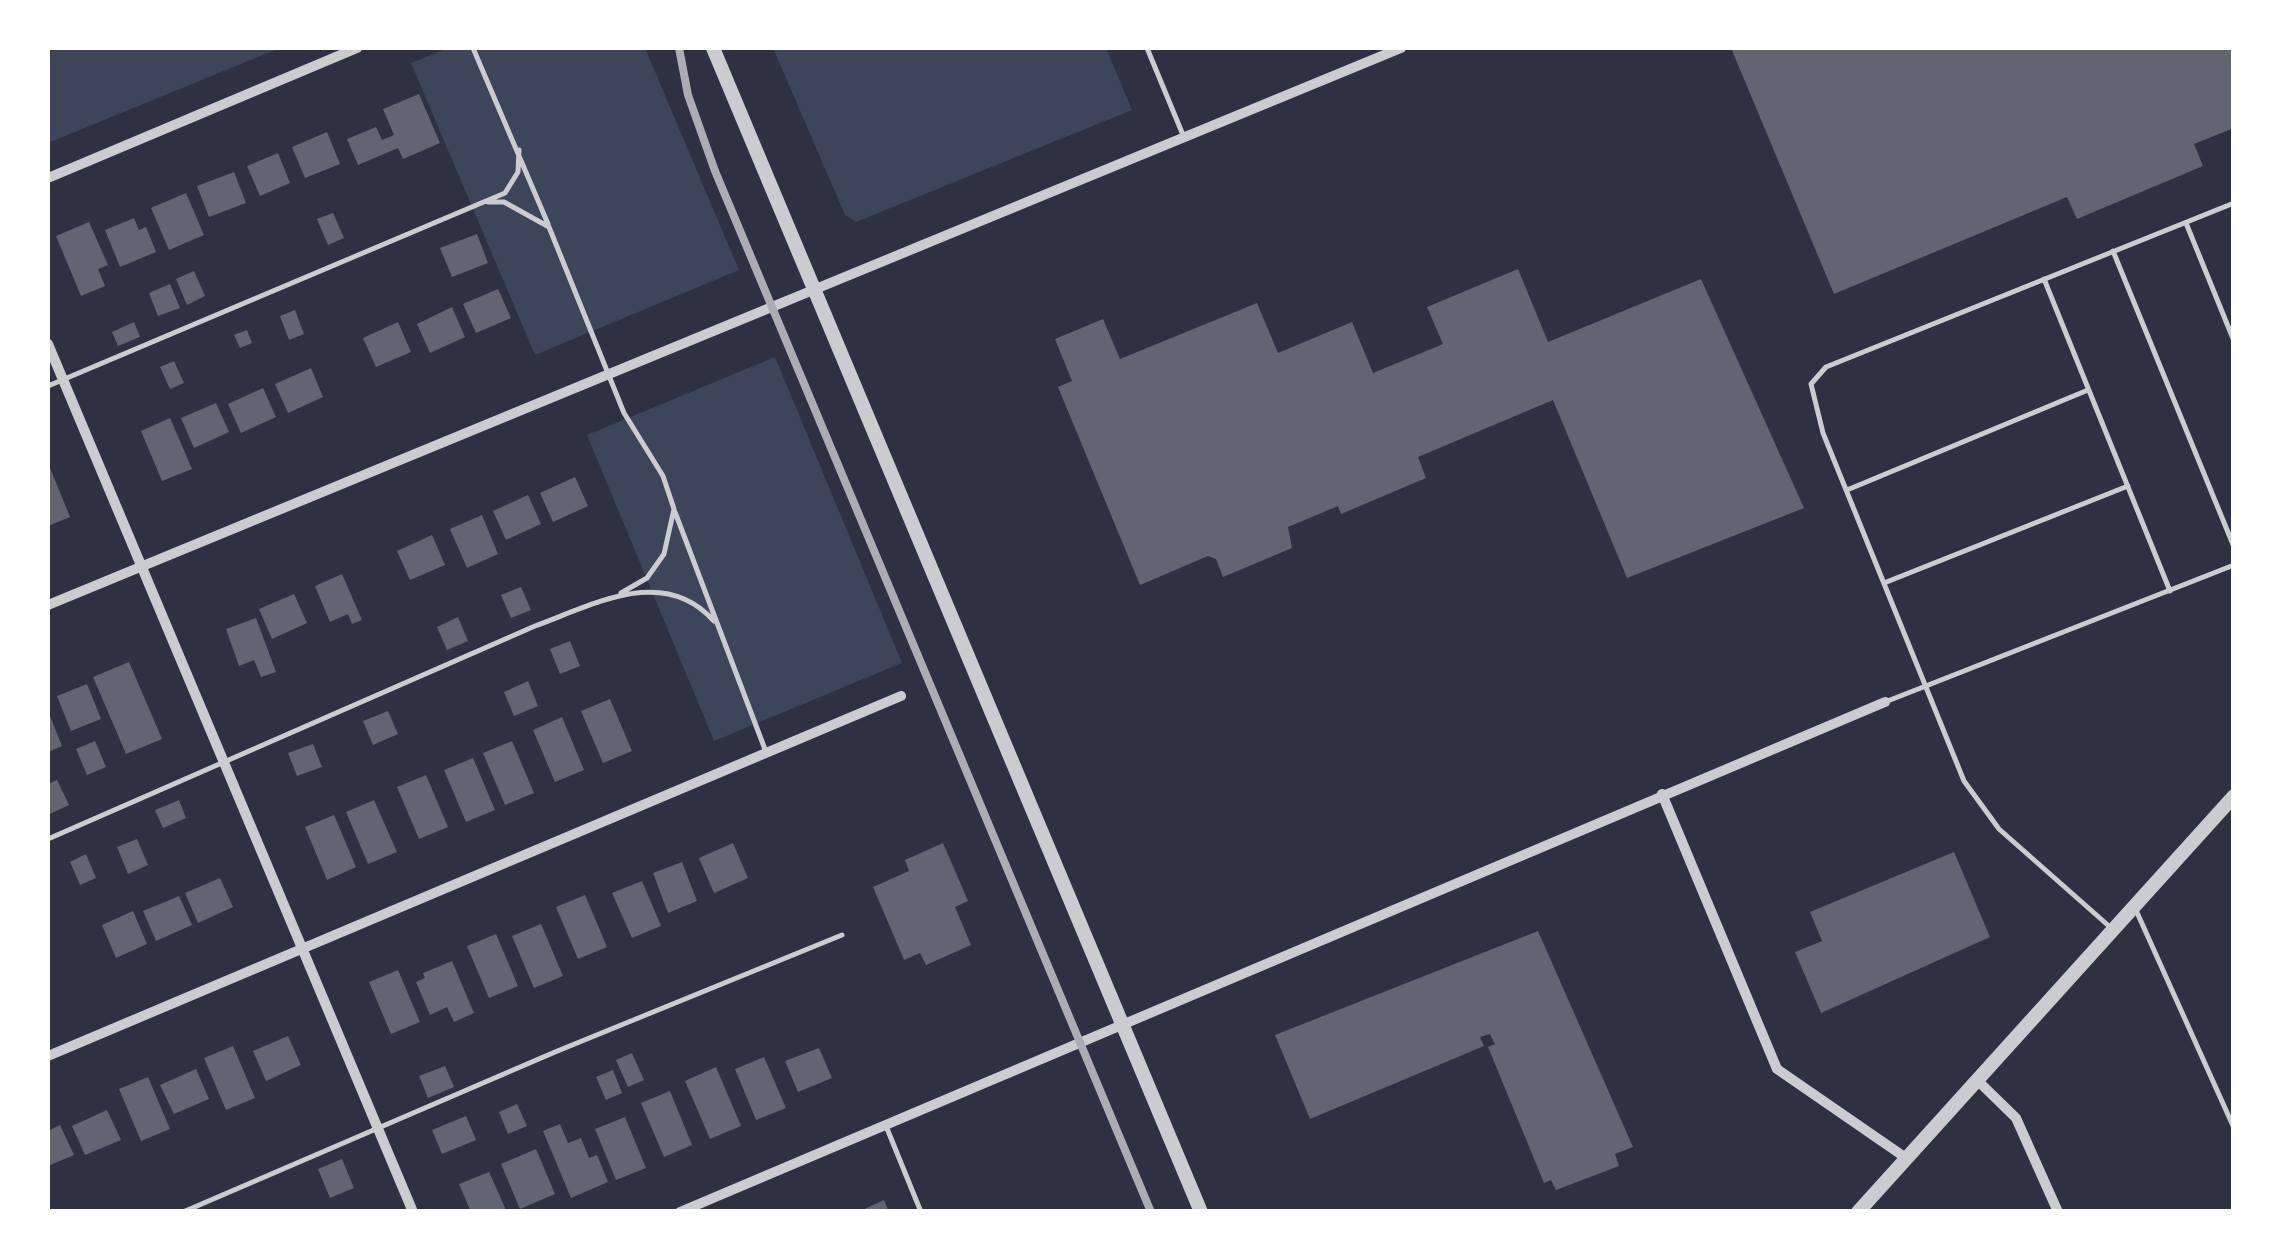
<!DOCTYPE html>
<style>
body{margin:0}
#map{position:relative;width:2281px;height:1259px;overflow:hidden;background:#2d3142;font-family:"DM Sans",sans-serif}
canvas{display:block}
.frame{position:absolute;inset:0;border:50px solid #fff;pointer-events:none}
</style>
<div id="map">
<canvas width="2281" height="1259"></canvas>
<div class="frame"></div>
</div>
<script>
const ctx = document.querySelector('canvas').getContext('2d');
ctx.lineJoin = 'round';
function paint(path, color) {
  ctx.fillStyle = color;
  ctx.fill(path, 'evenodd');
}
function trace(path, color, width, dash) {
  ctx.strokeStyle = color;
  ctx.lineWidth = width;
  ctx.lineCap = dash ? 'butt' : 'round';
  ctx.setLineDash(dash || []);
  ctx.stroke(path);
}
paint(new Path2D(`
 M48 48H280L48 143Z
 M448 48H645L739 270 535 355 411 63Z
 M773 48H1106L1132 110 856 222 845 215Z
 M775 357 902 663 714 741 587 435Z`), '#3c4559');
paint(new Path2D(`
 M1731 48H2234V128L2194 144 2203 166 2077 219 2067 197 1834 294Z
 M419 94 440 143 403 159 398 148 358 165 347 139 376 127 382 140 394 135 383 109Z
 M327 132 340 164 305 178 292 147Z
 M278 153 290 183 260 196 247 166Z
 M234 172 246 203 209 217 197 186Z
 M186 193 204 235 169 250 151 208Z
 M333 213 344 238 328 245 317 219Z
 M134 218 139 230 146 227 156 252 120 267 105 230Z
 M89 222 108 265 98 269 105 286 81 296 56 236Z
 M477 234 488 263 452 277 440 248Z
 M1518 269 1548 342 1701 279 1804 508 1627 578 1553 400 1418 457 1426 478 1341 514 1338 506 1288 527 1292 548 1223 577 1216 559 1208 556 1140 585 1058 387 1072 381 1055 339 1103 319 1120 359 1257 303 1278 353 1352 322 1373 373 1443 344 1427 307Z
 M194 271 205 296 187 305 176 279Z
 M170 284 180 308 158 316 149 293Z
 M498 289 511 318 476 333 463 304Z
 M452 307 465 337 430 353 417 324Z
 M295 310 304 334 289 340 280 316Z
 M134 322 140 337 118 346 112 332Z
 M398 322 411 352 376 367 363 338Z
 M247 330 252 343 240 348 234 335Z
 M174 361 184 383 170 389 160 367Z
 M311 368 323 397 288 413 275 384Z
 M263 388 276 417 241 433 228 404Z
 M216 403 229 432 194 448 181 418Z
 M170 418 192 469 162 481 141 431Z
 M48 463 70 517 48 526Z
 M575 477 588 506 553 522 540 493Z
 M528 495 541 524 506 540 493 511Z
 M482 515 498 554 467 568 450 529Z
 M432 535 445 565 410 580 397 551Z
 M342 574 362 620 352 624 348 614 330 622 315 586Z
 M521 587 531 610 511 618 501 595Z
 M294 594 307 623 272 639 259 609Z
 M458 617 468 641 447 650 437 627Z
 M256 618 276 672 261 677 254 660 239 666 226 629Z
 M570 641 580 666 560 674 550 649Z
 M129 662 162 739 126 754 93 677Z
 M528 681 538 706 514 716 504 692Z
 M87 684 101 719 71 731 57 696Z
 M610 699 632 751 603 763 581 711Z
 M48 711 62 746 48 752Z
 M388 711 398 734 373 745 363 721Z
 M562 717 584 770 555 782 533 730Z
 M95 741 106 767 87 775 76 749Z
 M512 741 534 793 505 805 483 753Z
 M313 744 322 767 297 776 288 753Z
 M473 758 495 810 466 822 444 770Z
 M426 775 448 827 419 839 397 787Z
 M57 780 69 805 50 814 48 784Z
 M179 800 186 818 163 828 155 810Z
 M374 800 397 852 368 864 346 812Z
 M334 815 356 867 327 880 305 827Z
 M137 839 148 865 128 874 117 847Z
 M733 843 748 878 714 893 699 858Z
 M943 843 968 901 955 907 971 945 926 965 920 953 904 960 873 887 909 871 905 860Z
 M1954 852 1990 937 1821 1013 1795 952 1822 941 1810 912Z
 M86 854 96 878 80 885 70 862Z
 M682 862 697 901 668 913 653 873Z
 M220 878 233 907 198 923 185 893Z
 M642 881 661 926 632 938 612 893Z
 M585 895 607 947 578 959 556 907Z
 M179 896 192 925 156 941 143 911Z
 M133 911 147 944 116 958 102 925Z
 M541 924 563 976 534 988 512 936Z
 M1538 931 1633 1147 1615 1154 1619 1166 1556 1190 1551 1180 1544 1183 1488 1047 1495 1044 1490 1034 1480 1037 1484 1046 1310 1119 1275 1035Z
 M496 934 518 986 489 998 467 946Z
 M452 961 474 1013 454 1022 447 1007 430 1015 416 982 425 978 423 973Z
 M398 970 420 1022 391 1034 369 982Z
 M288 1036 301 1065 266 1081 253 1051Z
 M233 1046 255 1098 226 1110 204 1058Z
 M819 1048 832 1078 798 1092 785 1061Z
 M632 1053 644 1080 628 1087 616 1060Z
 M764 1057 786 1108 756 1120 735 1069Z
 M445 1066 454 1087 428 1098 419 1076Z
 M716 1067 741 1126 710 1139 685 1081Z
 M196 1069 209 1099 174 1114 160 1085Z
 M613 1070 622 1093 606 1100 596 1077Z
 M148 1077 170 1129 141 1141 119 1089Z
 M670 1091 692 1145 664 1157 641 1103Z
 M517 1104 527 1126 508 1134 499 1112Z
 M107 1110 121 1140 85 1155 72 1126Z
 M466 1116 476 1140 442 1154 432 1130Z
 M625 1117 646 1168 616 1180 595 1129Z
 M560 1124 568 1143 581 1138 589 1158 597 1155 608 1182 571 1198 543 1131Z
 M60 1125 74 1155 48 1166V1131Z
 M536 1149 555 1194 520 1209 501 1164Z
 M342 1159 354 1188 330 1198 318 1169Z
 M489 1172 507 1212H471L459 1184Z
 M884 1200 889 1212H858Z`), '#626471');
trace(new Path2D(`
 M473 48 548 224
 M1147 48 1183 135
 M488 202H504L549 227 624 413 663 476 674 509 664 554 647 578 621 593
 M2186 223 2234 341
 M2113 251 2234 547
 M2044 279 2170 591
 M48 386 505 193 518 172 519 150
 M1847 490 2088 390
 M675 512 766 752
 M1884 583 2128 486
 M1885 702 2234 565
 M48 839 535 626C595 604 664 565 714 621
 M2135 908 2234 1128
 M2110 927 1999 829 1964 781 1823 433 1811 384 1826 367 2234 203
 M886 1126 921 1212
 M183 1212 555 1052 842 935`), '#caccd0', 5);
trace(new Path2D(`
 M48 178 357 48
 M48 344 413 1212
 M48 605 1401 48
 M1662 794 1777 1069 1906 1158
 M48 1056 901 696
 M1976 1079 2016 1118 2058 1212
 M680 1212 1885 702`), '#caccd0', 10);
trace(new Path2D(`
 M713 48 1201 1212
 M1858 1212 2234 796`), '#caccd0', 14);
trace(new Path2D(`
 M679 48 688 95 715 171 1151 1212`), '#abadb3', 8);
</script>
